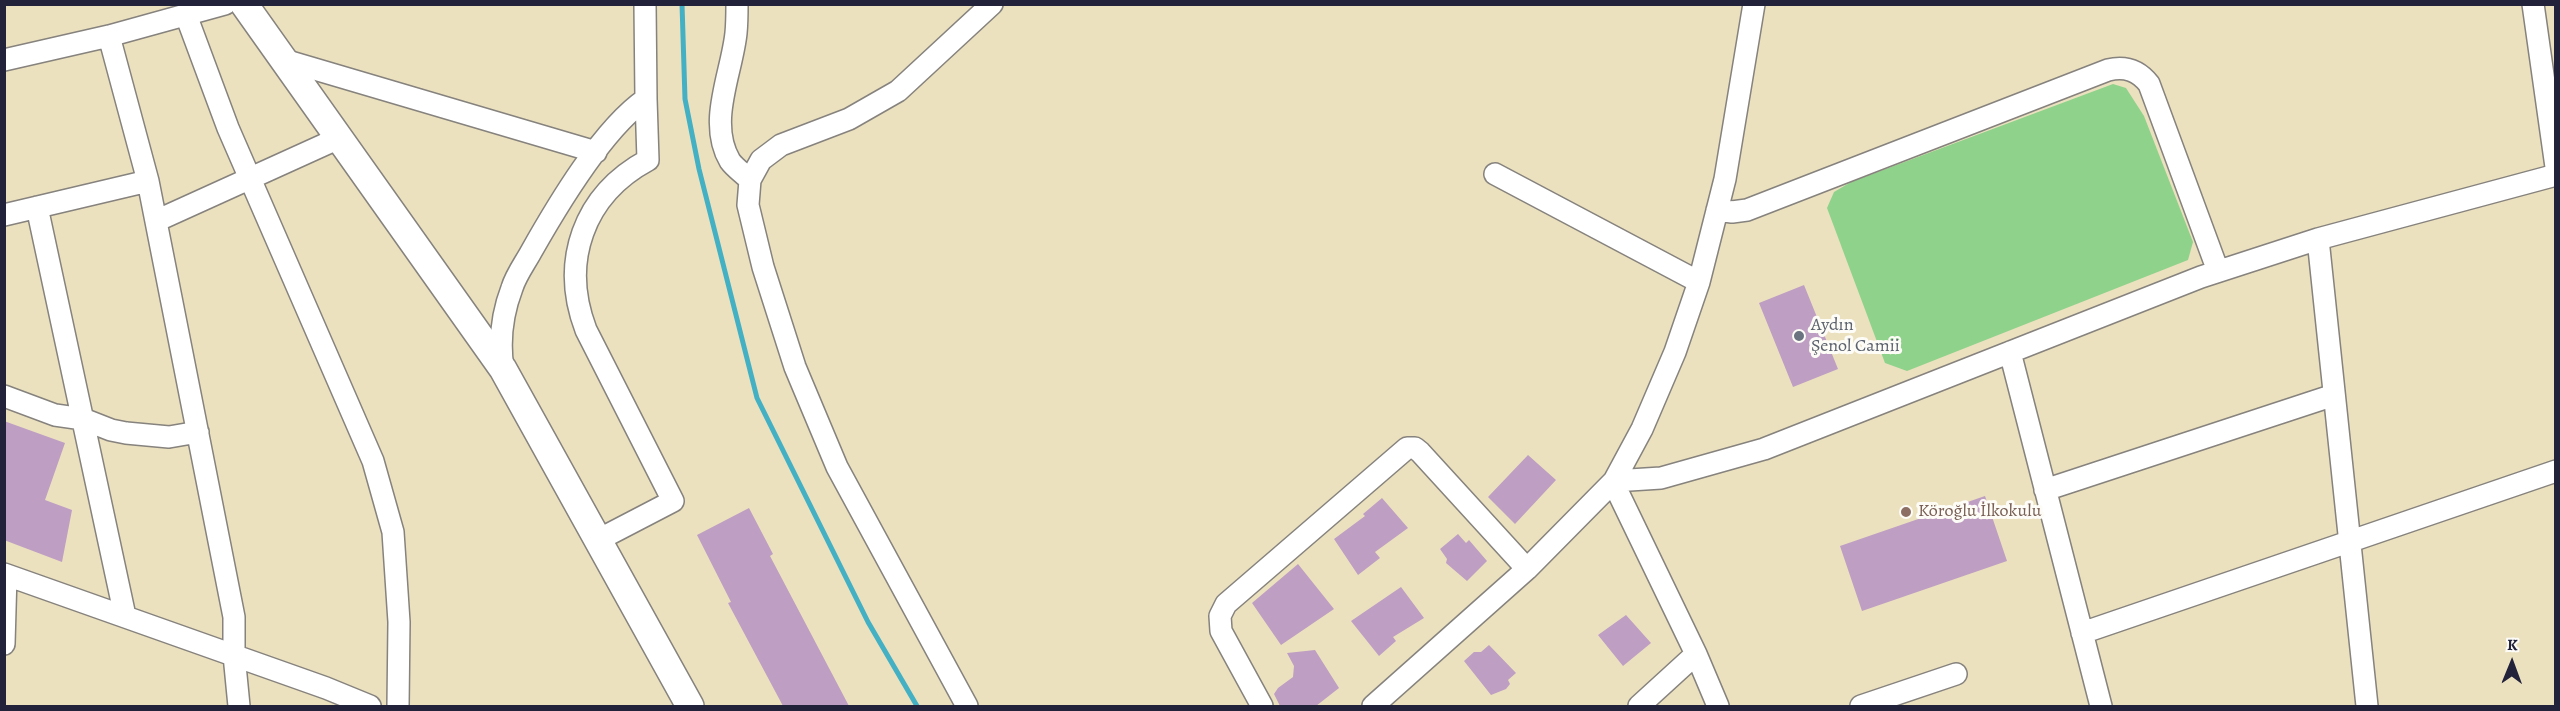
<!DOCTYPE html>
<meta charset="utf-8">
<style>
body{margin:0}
#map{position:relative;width:2560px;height:711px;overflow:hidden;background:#ebe1bf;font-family:Alegreya,serif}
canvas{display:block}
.frame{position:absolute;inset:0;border:6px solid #22223b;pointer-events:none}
.north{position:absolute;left:2482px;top:633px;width:60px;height:60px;-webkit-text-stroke:4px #fdfcf7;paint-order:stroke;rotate:1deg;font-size:16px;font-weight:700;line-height:24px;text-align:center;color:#22223b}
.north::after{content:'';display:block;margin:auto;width:21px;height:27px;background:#22223b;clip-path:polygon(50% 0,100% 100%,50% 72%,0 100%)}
</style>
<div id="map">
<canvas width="2560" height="711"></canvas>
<div class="frame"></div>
<div class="north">K</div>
</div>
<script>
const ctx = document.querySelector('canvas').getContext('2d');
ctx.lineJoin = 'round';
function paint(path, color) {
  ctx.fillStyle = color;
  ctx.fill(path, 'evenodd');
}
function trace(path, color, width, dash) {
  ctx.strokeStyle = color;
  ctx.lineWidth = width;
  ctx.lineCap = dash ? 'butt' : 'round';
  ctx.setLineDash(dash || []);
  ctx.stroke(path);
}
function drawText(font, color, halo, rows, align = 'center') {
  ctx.font = font + ' Alegreya,serif';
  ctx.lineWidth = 6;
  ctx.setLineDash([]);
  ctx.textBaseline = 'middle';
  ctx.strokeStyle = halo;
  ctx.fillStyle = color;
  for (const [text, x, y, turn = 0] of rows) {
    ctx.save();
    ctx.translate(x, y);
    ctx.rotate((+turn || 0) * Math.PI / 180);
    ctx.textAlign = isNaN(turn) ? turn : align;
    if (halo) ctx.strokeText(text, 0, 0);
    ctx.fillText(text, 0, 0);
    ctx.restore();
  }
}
paint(new Path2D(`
 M2113 84 2126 88 2144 116 2193 242 2188 260 1907 371 1885 363 1827 208 1834 192 1851 182Z`), '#8fd28b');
trace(new Path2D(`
 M682 4 685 99 699 169 757 398 868 622 917 706`), '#44b0c3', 5);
paint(new Path2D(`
 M1804 285 1838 369 1793 387 1759 303Z
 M4 421 65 443 45 500 72 510 62 562 4 540Z
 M1528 455 1556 480 1515 524 1488 497Z
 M1985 496 2007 561 1862 611 1840 546Z
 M1382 498 1408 528 1375 552 1380 558 1358 575 1334 539 1365 516 1363 514Z
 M749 508 773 554 770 556 849 706H783L728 603 731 602 697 535Z
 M1458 534 1466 543 1469 540 1487 561 1467 581 1446 563 1447 559 1440 549Z
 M1298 564 1334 609 1281 645 1252 603Z
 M1401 587 1424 618 1393 637 1396 641 1379 656 1351 621Z
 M1626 615 1651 643 1623 666 1598 635Z
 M1489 645 1516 673 1508 680 1510 684 1506 689 1491 695 1464 661 1474 652H1481Z
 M1315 650 1339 688 1316 706H1280L1274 694 1278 688 1293 677 1294 666 1287 653Z`), '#be9ec2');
const minor = new Path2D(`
 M737 4C737 14 737 23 736 33 732 73 707 122 730 161 735 168 744 174 750 180
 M2533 4 2556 167
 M186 15 228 128 373 461 393 532 399 622 398 706
 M109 36 148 181 234 617V655L239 706
 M4 60 109 36 225 4
 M284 60 596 152
 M1495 174 1699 282
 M37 207 125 616
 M1717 210 1732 212 1747 210 2108 70C2125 66 2138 70 2149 84L2218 271
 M4 215 148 181
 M156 221 339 138
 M2318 239 2367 706
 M2010 352 2101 706
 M503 369C499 342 502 314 512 288 516 275 525 263 531 252 557 206 603 128 646 99L645 4
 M4 396 55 415 83 419 111 430 126 433 169 437 198 432
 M1614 481 1661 478 1764 449 2201 277 2318 239 2556 175
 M1613 482 1696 654 1718 706
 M2045 490 2334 395
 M598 540 673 501 586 330C560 262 583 195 648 160L646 99
 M4 574 326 688 370 706
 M2082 633 2556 471
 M4 644 6 575
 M967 706 837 467 795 367 763 267 748 205 750 180 761 160 781 145 849 119 898 91 992 4
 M1262 706 1221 631 1220 616 1226 604 1407 448H1415L1420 452 1527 569
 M1373 706 1527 569 1614 481 1642 429 1675 352 1699 282 1725 179 1754 4
 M1639 706 1696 654
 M1861 706 1956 674`);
const major = new Path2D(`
 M244 4 503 369 690 706`);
trace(minor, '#86827d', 24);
trace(major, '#86827d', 30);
trace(minor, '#fff', 21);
trace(major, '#fff', 27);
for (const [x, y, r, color] of [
 [1799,336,6,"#6b7280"],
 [1906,512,6,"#8d6e63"]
]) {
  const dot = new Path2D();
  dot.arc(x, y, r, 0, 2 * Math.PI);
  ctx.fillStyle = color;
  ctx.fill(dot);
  trace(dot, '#fdfcf7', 2);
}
drawText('18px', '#5b616d', '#fdfcf7', [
 ["Aydın",1811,326],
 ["Şenol Camii",1811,347]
], 'left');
drawText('18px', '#785e54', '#fdfcf7', [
 ["Köroğlu İlkokulu",1918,512]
], 'left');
</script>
